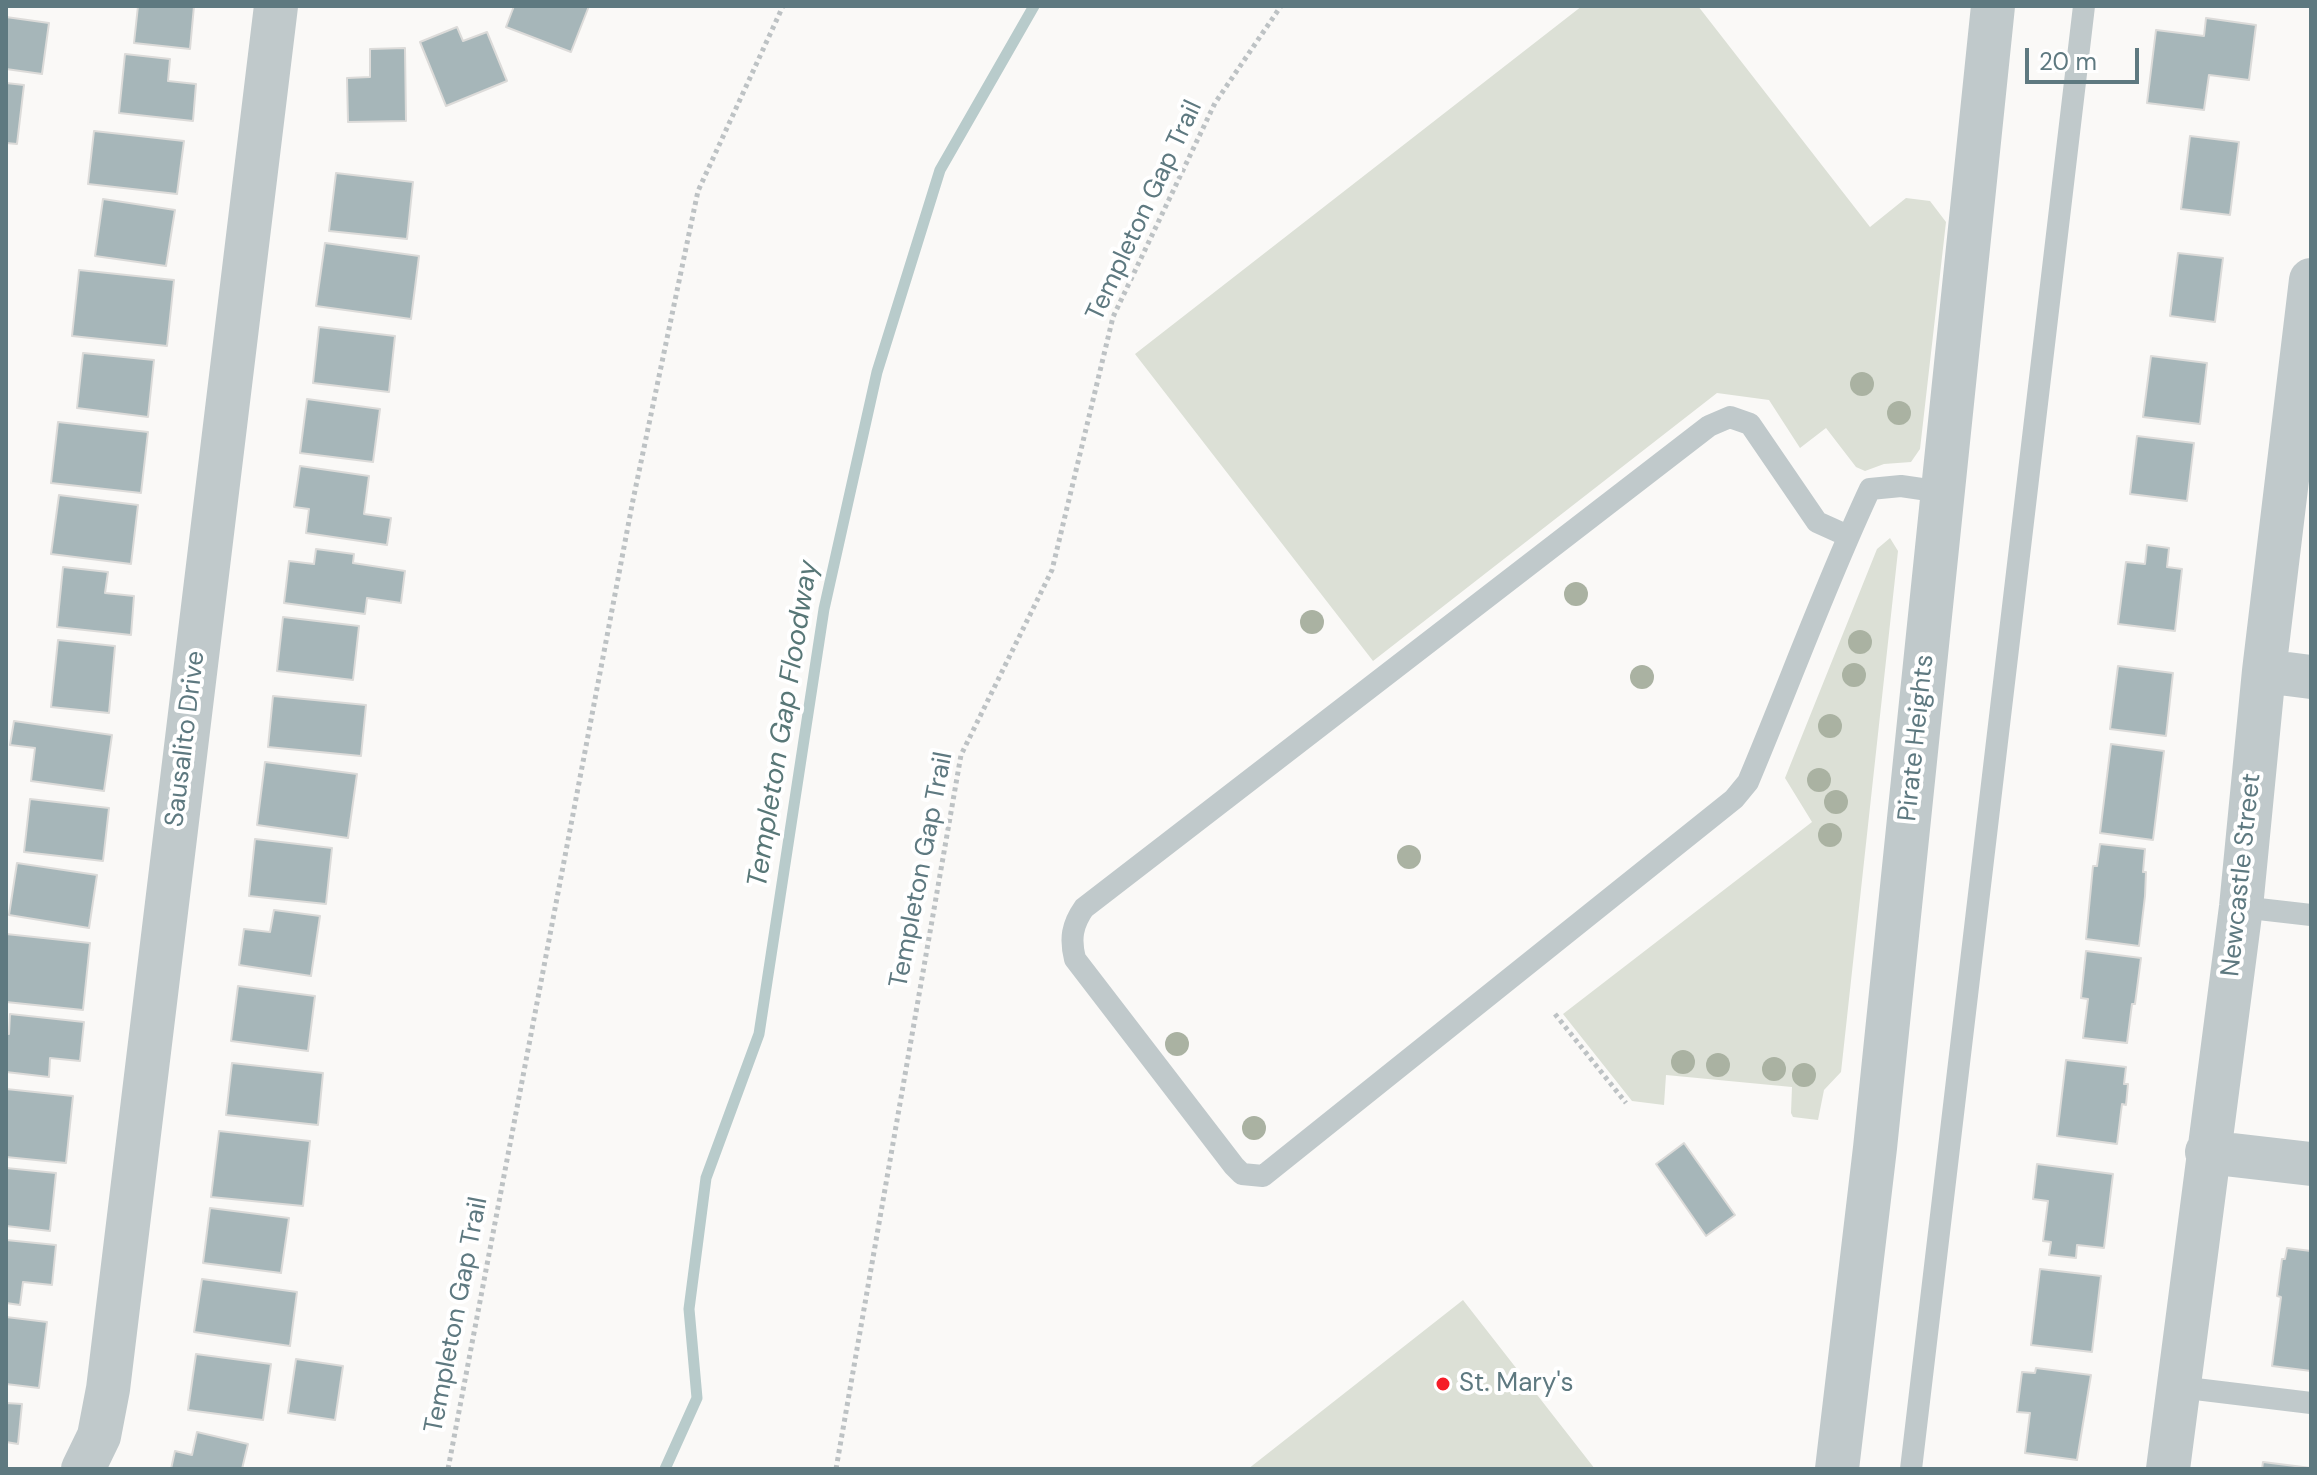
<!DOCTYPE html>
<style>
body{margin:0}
#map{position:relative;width:2317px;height:1475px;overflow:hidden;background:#faf9f7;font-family:"DM Sans",sans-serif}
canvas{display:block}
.frame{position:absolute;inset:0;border:8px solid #5e7980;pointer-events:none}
.scale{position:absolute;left:2025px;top:48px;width:114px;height:36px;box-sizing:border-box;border:4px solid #5e7980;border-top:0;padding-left:10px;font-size:24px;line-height:28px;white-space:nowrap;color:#5e7980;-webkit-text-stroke:6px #fff;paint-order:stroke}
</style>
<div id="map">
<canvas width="2317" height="1475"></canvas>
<div class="frame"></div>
<div class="scale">20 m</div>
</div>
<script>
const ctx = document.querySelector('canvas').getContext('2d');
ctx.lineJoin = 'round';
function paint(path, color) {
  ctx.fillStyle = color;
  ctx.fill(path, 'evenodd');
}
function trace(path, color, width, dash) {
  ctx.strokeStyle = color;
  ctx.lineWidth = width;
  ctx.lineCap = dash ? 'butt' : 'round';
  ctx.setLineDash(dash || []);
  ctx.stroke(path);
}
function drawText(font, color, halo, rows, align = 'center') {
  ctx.font = font + ' "DM Sans",sans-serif';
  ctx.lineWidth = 8;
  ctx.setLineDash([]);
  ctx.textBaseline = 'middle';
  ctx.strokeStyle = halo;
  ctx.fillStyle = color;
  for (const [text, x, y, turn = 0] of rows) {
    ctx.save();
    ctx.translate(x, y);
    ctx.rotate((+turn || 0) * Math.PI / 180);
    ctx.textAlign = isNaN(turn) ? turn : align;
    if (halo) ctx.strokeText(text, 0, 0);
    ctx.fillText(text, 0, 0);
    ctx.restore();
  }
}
paint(new Path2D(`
 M1582 6H1698L1870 227 1906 198 1930 201 1946 222 1920 449 1911 462 1884 464 1865 471 1856 467 1826 428 1800 448 1769 400 1717 393 1373 661 1135 354Z
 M1890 538 1898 551 1841 1072 1824 1090 1818 1120 1793 1117 1791 1113 1792 1087 1666 1075 1664 1105 1632 1101 1563 1014 1812 822 1785 778 1877 549Z
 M1463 1300 1595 1469H1248Z`), '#dce0d6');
trace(new Path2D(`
 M665 1469 697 1398 689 1309 706 1178 759 1034 824 609 877 372 940 170 1034 6`), '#b8cbcb', 11);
const building = new Path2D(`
 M138 6H194L190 49 134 43Z
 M514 6H589L571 52 506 27Z
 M6 17 49 23 42 74 6 69Z
 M2206 18 2256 25 2249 80 2209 75 2204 110 2147 103 2156 30 2204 36Z
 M457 27 463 41 487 32 507 81 446 106 420 42Z
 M405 48 406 121 348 122 347 78 370 77V49Z
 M125 54 170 59 168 81 196 84 193 121 119 113Z
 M6 83 24 85 17 144 6 143Z
 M94 131 184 141 177 194 88 184Z
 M2190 136 2239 142 2230 215 2181 209Z
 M336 173 413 182 407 239 329 231Z
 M103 199 175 210 166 266 95 256Z
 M325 243 419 256 411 319 316 306Z
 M2178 253 2223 258 2215 322 2170 316Z
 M79 270 174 280 167 346 72 336Z
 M319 327 395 336 389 392 313 383Z
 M83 353 154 360 148 417 77 408Z
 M2151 356 2207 363 2200 424 2143 417Z
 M307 399 380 409 373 462 300 453Z
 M58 422 148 432 141 493 51 483Z
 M2137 436 2194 443 2187 501 2130 494Z
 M300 466 369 476 364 514 391 518 387 545 306 533 309 509 294 507Z
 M59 495 138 505 131 564 51 554Z
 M2147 545 2169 548 2167 567 2182 569 2175 631 2118 624 2126 562 2145 564Z
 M316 549 354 554 353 563 405 571 401 603 367 598 365 614 284 603 289 561 314 564Z
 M63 567 108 572 105 593 134 596 131 635 57 627Z
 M283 617 359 626 353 680 277 671Z
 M58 640 115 646 109 713 51 707Z
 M2118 666 2173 673 2166 736 2110 729Z
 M273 696 366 705 361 756 268 747Z
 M14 721 112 735 104 791 31 781 35 748 10 745Z
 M2111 744 2164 751 2153 840 2100 833Z
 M265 762 357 774 348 838 257 825Z
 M30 799 109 808 103 861 24 852Z
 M255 839 332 848 326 904 249 896Z
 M2100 844 2145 849 2143 872H2146L2145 896 2139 946 2086 939 2093 866H2097Z
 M17 863 97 875 89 928 9 915Z
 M274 910 320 916 311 976 239 965 244 929 270 932Z
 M6 934 90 943 83 1010 6 1002Z
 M2086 951 2141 958 2135 1004H2132L2127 1043 2083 1038 2088 999 2081 998Z
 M238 986 315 996 308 1051 231 1041Z
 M10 1014 84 1022 80 1061 50 1058 49 1077 6 1072V1033L9 1034Z
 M2066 1060 2126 1067 2124 1084H2128L2126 1105 2122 1104 2117 1144 2057 1136Z
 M232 1063 323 1073 318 1125 226 1115Z
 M6 1089 73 1096 66 1163 6 1157Z
 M219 1131 310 1141 303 1206 211 1197Z
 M1684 1143 1735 1215 1706 1236 1656 1164Z
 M2037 1164 2113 1174 2104 1248 2077 1245 2076 1258 2049 1255 2051 1242 2043 1241 2048 1201 2033 1199Z
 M6 1168 56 1173 50 1231 6 1226Z
 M210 1208 289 1218 281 1273 203 1263Z
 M6 1240 56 1245 52 1285 23 1282 20 1305 6 1303Z
 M2287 1248 2311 1251V1371L2272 1366 2281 1297 2277 1296 2282 1259H2285Z
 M2040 1269 2101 1276 2092 1352 2031 1345Z
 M202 1279 297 1292 290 1346 194 1332Z
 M6 1317 47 1322 39 1388 6 1384Z
 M196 1354 271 1364 263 1420 188 1410Z
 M296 1359 343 1366 335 1420 288 1413Z
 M2036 1368 2091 1375 2077 1460 2025 1453 2030 1413 2017 1412 2022 1372 2035 1373Z
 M6 1403 22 1404 18 1444 6 1442Z
 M197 1432 248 1444 242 1469H171L175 1451 192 1455Z
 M2263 1462 2311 1468V1469H2262Z`);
paint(building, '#a6b6b9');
trace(building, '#dcdbd9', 2);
trace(new Path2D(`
 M1555 1014 1626 1103
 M448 1469 633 500 698 191 783 6
 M836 1469 961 755 1052 570 1113 317 1215 103 1281 6`), '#bdc2c4', 5, [4, 4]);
trace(new Path2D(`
 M1848 536 1817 522 1750 424 1730 417 1709 426 1084 908C1072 925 1070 939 1075 959L1234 1166 1242 1174 1263 1176 1734 799 1748 782C1789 685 1825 585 1870 489L1901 486 1942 492
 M2241 907 2311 915
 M2179 1387 2311 1403
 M1911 1469 2084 6`), '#c0c9cb', 22);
trace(new Path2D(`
 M2264 671 2311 677
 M2207 1152 2311 1164
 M83 1469 99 1436 108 1389 276 6
 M1837 1469 1875 1148 1993 6
 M2168 1469 2241 907 2264 671 2311 280`), '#c0c9cb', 44);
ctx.fillStyle = '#aab2a2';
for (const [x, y] of [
 [1862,384],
 [1899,413],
 [1576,594],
 [1312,622],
 [1860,642],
 [1854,675],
 [1642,677],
 [1830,726],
 [1819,780],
 [1836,802],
 [1830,835],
 [1409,857],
 [1177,1044],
 [1683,1062],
 [1718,1065],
 [1774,1069],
 [1804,1075],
 [1254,1128]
]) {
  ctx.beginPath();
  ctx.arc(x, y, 12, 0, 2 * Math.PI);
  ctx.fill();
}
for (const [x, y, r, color] of [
 [1443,1384,8,"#f51d27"]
]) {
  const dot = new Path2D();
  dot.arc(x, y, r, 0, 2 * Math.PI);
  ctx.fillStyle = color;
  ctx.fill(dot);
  trace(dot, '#fff', 3);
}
drawText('26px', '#5e7980', '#fff', [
 ["Templeton Gap Trail",1145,211,-65],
 ["Pirate Heights",1917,738,-84],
 ["Sausalito Drive",186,739,-83],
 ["Templeton Gap Trail",922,870,-79],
 ["Newcastle Street",2242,875,-84],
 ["Templeton Gap Trail",457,1315,-79]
]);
drawText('26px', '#5e7980', '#fff', [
 ["St. Mary's",1459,1384]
], 'left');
drawText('italic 28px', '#587777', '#fff', [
 ["Templeton Gap Floodway",784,724,-81]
]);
</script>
